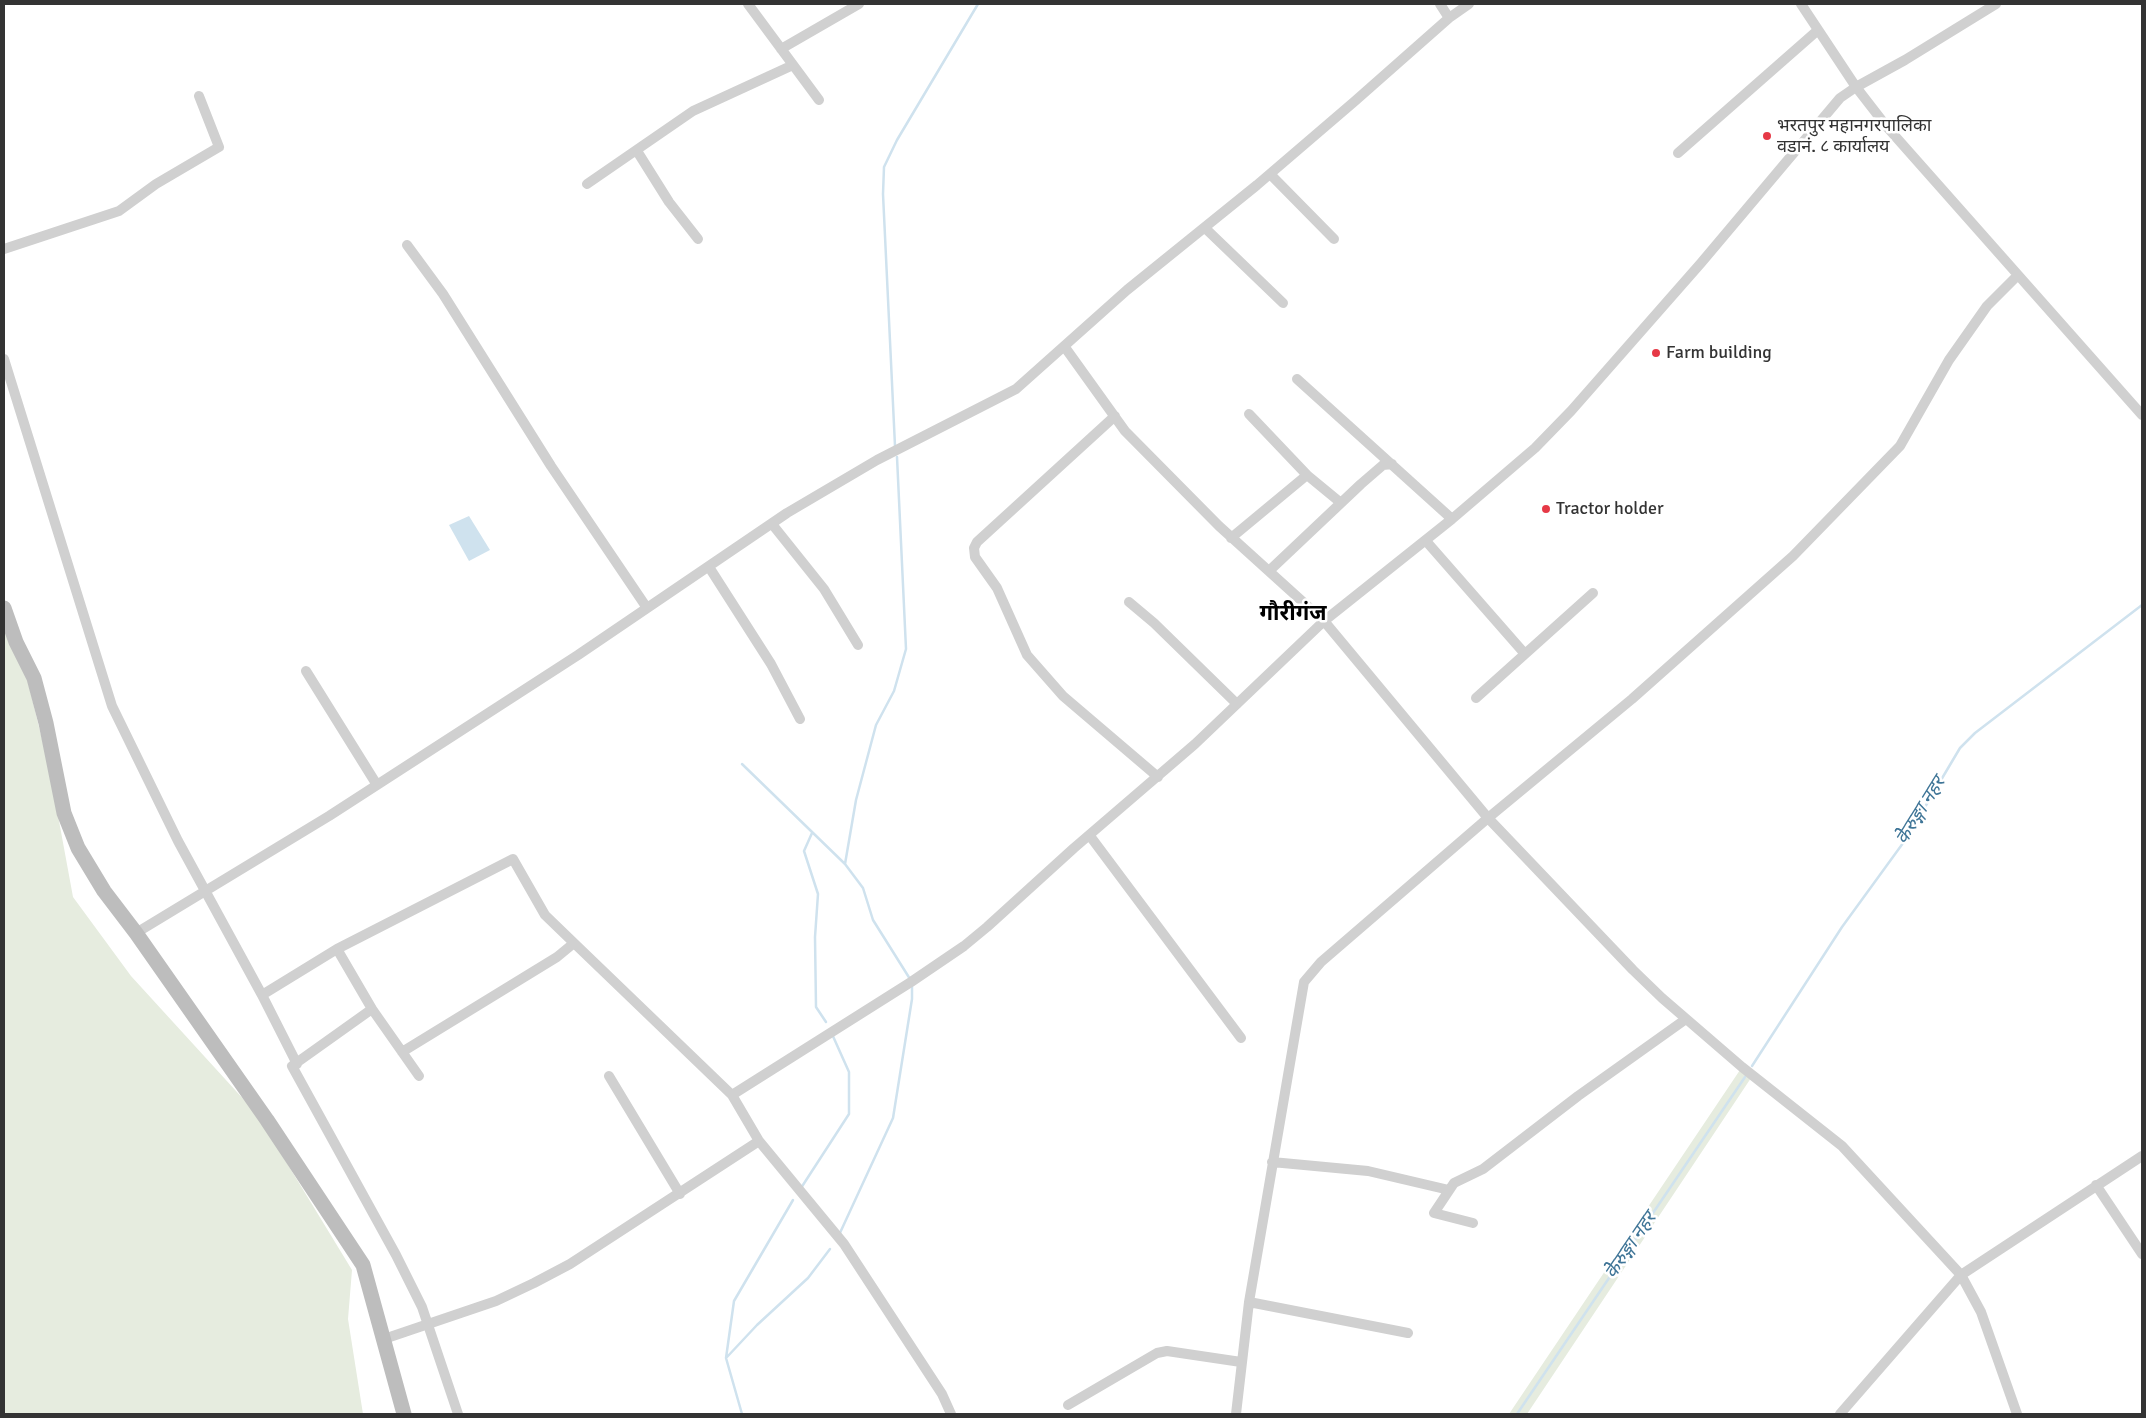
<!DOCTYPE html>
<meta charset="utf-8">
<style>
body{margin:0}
#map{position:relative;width:2146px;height:1418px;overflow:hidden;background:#fff;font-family:Signika,sans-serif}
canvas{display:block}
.frame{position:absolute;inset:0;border:5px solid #333;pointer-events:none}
</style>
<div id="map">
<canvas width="2146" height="1418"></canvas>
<div class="frame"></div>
</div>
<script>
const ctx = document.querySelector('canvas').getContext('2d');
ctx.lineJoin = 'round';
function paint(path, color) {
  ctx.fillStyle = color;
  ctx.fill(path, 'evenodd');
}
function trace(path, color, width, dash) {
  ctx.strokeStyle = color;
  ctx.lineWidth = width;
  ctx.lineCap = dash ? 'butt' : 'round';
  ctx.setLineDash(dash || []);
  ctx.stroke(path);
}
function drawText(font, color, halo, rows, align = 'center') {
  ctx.font = font + ' Signika,"Noto Sans Devanagari",sans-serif';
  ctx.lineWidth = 5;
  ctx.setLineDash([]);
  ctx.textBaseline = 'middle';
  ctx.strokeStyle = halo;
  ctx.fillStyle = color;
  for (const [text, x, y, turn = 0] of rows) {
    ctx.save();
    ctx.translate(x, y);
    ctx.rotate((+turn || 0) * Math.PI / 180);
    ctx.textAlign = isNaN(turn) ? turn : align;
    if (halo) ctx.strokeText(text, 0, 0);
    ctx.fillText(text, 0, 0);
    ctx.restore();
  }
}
paint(new Path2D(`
 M4 625 28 682 50 772 73 897 131 976 257 1114 352 1270 348 1319 363 1414H4Z
 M1742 1067 1753 1075 1527 1414H1509Z`), '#e6ecdf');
paint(new Path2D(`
 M469 516 490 550 469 561 449 525Z`), '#cfe2ee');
trace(new Path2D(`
 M895 446 883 194 884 167 897 140 978 4
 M742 764 845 864 863 888 873 920 910 979
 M812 833 804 851 818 894 815 937 816 1007 826 1022
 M845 864 856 800 876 725 894 691 906 649 897 457
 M1752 1066 1842 927 1906 839 1960 748 1975 733 2142 605
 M801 1188 849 1114V1072L832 1034
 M839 1235 893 1118 912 999V986
 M727 1357 757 1325 808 1278 830 1249
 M742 1414 726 1358 734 1301 793 1200
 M1517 1414 1745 1077`), '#cfe2ee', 2.5);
trace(new Path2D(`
 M748 4 819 100
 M1440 4 1449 18
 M1801 4 1856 87 1887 127 2142 415
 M781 49 859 4
 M637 151 669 202 698 239
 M1678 153 1818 30
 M1270 174 1334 239
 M587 184 693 111 793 65
 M1205 228 1283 303
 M407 245 443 294 551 466 647 608
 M4 249 119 211 156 184 219 147 199 96
 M1064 346 1125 431 1219 526 1324 621 1488 818 1633 970 1662 998 1742 1067 1842 1146 1961 1275 1981 1312 2017 1414
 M4 359 112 706 178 841 262 995 297 1064
 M1297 379 1452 519
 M1249 414 1307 475
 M1115 416 977 542 974 548 975 557 997 588 1027 655 1063 696 1158 777
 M772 524 824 589 858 645
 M1231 538 1307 475 1341 503
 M1426 541 1525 654
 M709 567 771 664 800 719
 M1269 571 1361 484 1383 465 1392 464
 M1129 602 1154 623 1237 704
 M306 671 377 785
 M1476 698 1593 593
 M1090 836 1241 1038
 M136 933 329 816 578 655 787 513 877 460 1016 389 1127 290 1257 185 1355 101 1449 18 1469 4
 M337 949 372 1009
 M262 995 337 949 513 859 545 915 574 943
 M402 1052 557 957 574 943 732 1095
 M419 1076 372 1009 292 1066 396 1255 422 1307 458 1414
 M609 1076 680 1194
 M759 1141 844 1244 942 1394 951 1414
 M1272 1162 1368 1171 1449 1190
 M2096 1185 2142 1254
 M1473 1223 1434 1213 1454 1183 1483 1169 1578 1096 1686 1019
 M1249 1302 1408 1333
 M384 1339 496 1301 534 1283 570 1264 759 1141 732 1095 911 982 964 946 987 927 1074 848 1195 744 1324 621 1452 519 1535 448 1571 411 1701 263 1840 98 1856 87 1905 60 1996 4
 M1068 1405 1157 1353 1167 1351 1241 1362
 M1236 1414 1249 1302 1304 982 1321 962 1488 818 1632 699 1793 556 1900 446 1949 360 1987 306 2018 275
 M1840 1414 1961 1275 2142 1156`), '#d0d0d0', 10);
trace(new Path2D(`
 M4 608 16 642 34 678 46 723 64 813 78 848 104 891 136 933 267 1120 363 1265 404 1414`), '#bdbdbd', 15);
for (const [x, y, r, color] of [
 [1767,136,5,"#e63946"],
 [1656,353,5,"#e63946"],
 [1546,509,5,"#e63946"]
]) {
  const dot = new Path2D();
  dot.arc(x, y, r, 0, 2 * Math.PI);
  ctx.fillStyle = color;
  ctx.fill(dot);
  trace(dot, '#fff', 2);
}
drawText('18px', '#333', '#fff', [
 ["भरतपुर महानगरपालिका",1777,126],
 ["वडानं. ८ कार्यालय",1777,147],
 ["Farm building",1666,353],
 ["Tractor holder",1556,509]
], 'left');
drawText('italic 19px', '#3f7597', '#fff', [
 ["केेरुङ्गा नहर",1921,811,-58],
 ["केेरुङ्गा नहर",1631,1246,-56]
]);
drawText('bold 22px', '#000', '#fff', [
 ["गौरीगंज",1293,614]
]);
</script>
